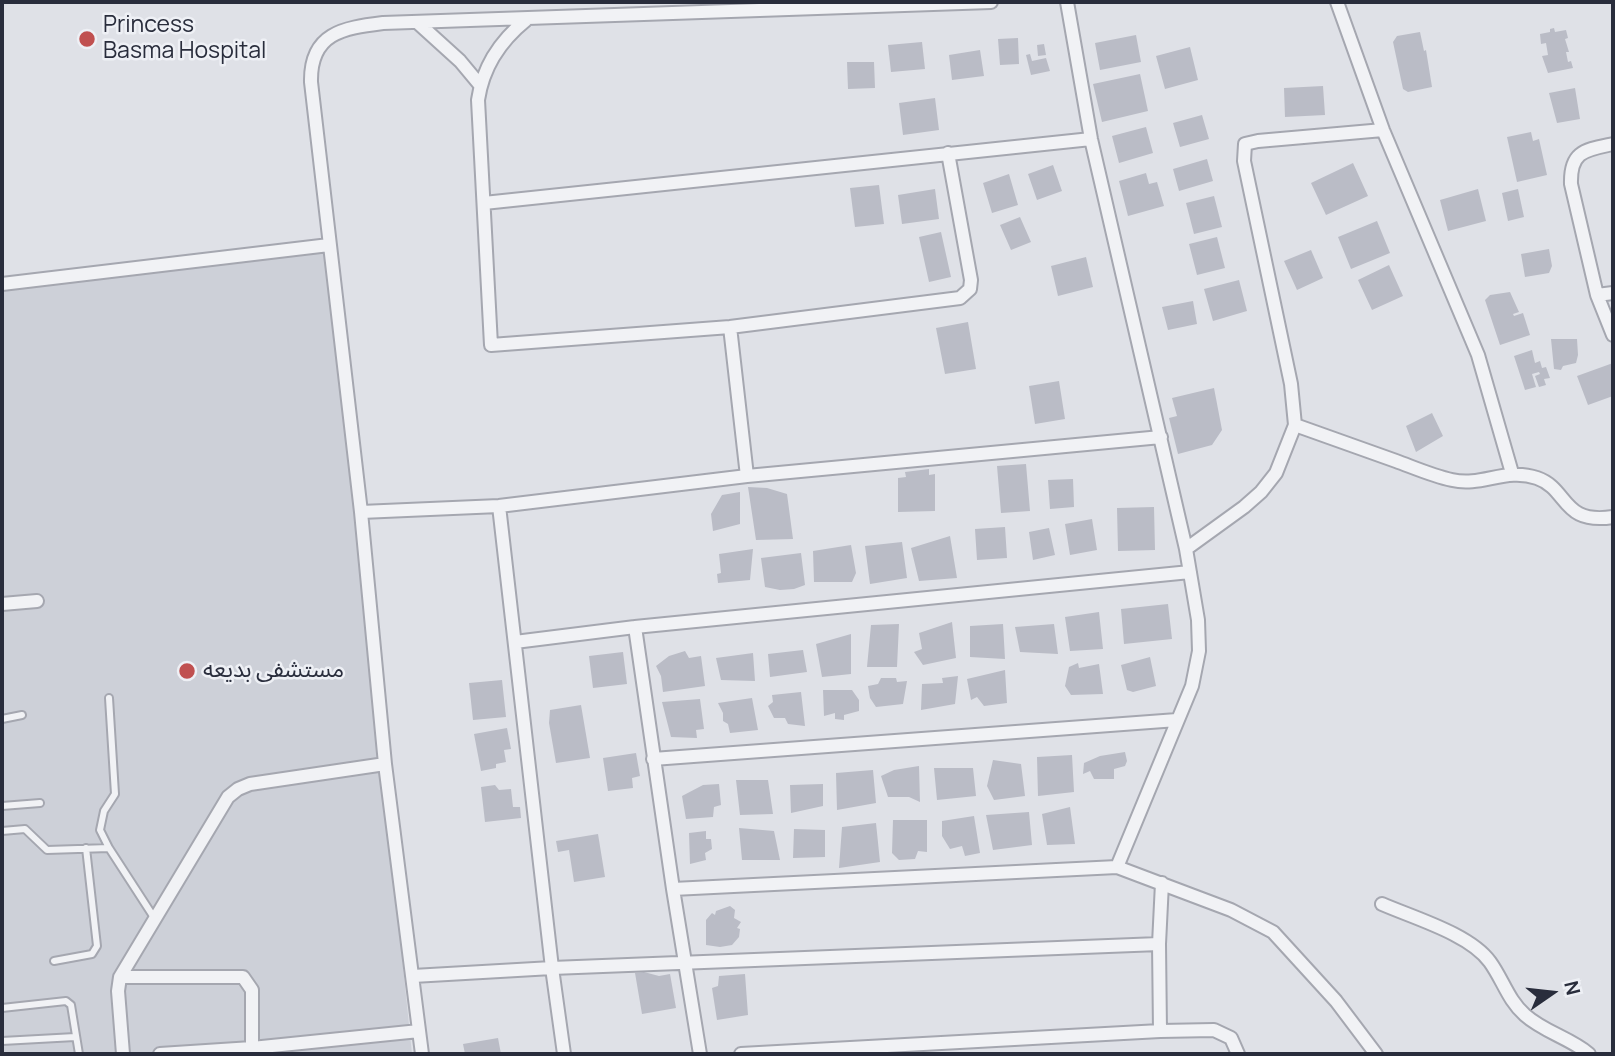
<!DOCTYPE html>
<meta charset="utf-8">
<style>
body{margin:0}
#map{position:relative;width:1615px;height:1056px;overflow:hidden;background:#dfe1e7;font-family:Manrope,sans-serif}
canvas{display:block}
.frame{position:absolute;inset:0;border:4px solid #292d3c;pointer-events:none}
.north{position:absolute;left:1517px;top:958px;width:70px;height:70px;-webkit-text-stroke:5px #eef0f5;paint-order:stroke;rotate:76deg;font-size:19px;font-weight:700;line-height:28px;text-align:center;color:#292d3c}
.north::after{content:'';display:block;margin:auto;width:24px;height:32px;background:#292d3c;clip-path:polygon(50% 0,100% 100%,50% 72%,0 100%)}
</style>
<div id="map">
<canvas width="1615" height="1056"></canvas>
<div class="frame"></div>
<div class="north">N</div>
</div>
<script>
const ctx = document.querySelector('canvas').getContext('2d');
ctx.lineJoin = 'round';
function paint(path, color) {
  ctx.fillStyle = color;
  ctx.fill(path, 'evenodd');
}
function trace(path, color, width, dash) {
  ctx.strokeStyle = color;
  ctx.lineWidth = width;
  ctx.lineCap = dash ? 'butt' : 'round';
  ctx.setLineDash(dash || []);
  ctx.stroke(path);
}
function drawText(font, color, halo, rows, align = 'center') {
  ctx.font = font + ' Manrope,"Noto Sans Arabic",sans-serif';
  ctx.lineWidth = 5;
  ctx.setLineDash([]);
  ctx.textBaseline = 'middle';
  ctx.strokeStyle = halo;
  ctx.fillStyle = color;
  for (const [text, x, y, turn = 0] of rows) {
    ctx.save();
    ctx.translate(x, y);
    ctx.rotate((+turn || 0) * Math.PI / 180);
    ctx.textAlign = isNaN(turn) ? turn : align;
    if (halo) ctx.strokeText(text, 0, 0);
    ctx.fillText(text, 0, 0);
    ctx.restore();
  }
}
paint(new Path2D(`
 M329 245 412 1054H2V287Z`), '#cdd0d8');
paint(new Path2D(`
 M1554 28 1555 32 1566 30 1568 38 1565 39 1569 52H1566L1568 62 1571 61 1573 68 1548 73 1542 56 1548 55 1546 43 1541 44 1540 34 1550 32V29Z
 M1420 32 1424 51 1426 50 1432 87 1408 92 1403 89 1393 42 1397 36Z
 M1136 35 1141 62 1100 70 1095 43Z
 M1018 38 1019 64 1000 65 998 39Z
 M922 42 925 69 891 72 888 45Z
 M1044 44 1046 55 1038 56 1037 45Z
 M1190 47 1198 80 1165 89 1156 56Z
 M980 50 984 76 952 80 949 55Z
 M1030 54 1032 61 1046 58 1050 71 1031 75 1026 55Z
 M847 62H874L875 88 848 89Z
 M1140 74 1148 111 1102 122 1093 84Z
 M1323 86 1325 115 1285 117 1284 88Z
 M1575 88 1580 119 1557 123 1549 93Z
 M935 98 939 130 903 135 899 103Z
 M1202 115 1209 139 1180 147 1173 123Z
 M1146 127 1153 153 1119 163 1112 136Z
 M1531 132 1533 141 1539 139 1547 175 1517 182 1507 137Z
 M1207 159 1213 181 1179 191 1173 169Z
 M1353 163 1368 196 1326 215 1311 183Z
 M1053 165 1062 191 1037 200 1028 174Z
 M1146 173 1149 184 1157 182 1164 206 1128 216 1119 181Z
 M1009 174 1018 205 992 213 983 183Z
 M879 185 884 224 855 227 850 188Z
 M935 189 939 219 902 224 898 195Z
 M1478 189 1486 221 1448 231 1440 200Z
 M1518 189 1524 217 1508 221 1502 193Z
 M1214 196 1222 227 1194 234 1186 203Z
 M1020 217 1031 242 1011 250 1000 225Z
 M1377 221 1390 253 1351 269 1338 237Z
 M941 232 951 277 929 282 919 237Z
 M1217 237 1225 268 1197 275 1189 244Z
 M1549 249 1552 266 1549 273 1525 277 1521 254Z
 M1311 250 1323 278 1297 290 1284 261Z
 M1086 257 1093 287 1058 296 1051 266Z
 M1389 265 1403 296 1372 310 1358 280Z
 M1239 280 1247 311 1213 321 1204 289Z
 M1510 292 1519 312 1513 314 1514 316 1523 313 1530 335 1500 345 1485 300 1490 295Z
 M1193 301 1197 324 1168 330 1162 307Z
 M968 322 976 369 945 374 936 328Z
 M1551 339H1577L1578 355 1576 363 1563 366 1561 370 1554 369Z
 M1532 350 1535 363 1540 361 1542 368 1546 367 1550 378 1544 379 1546 385 1539 387 1535 376 1540 374 1539 372 1532 374 1536 387 1525 390 1514 356Z
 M1613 363V396L1588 405 1577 376Z
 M1059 381 1065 419 1035 424 1029 386Z
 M1214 388 1222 430 1212 445 1178 454 1169 418 1177 416 1172 398Z
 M1432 413 1443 436 1416 452 1406 426Z
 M1026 464 1030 511 1001 513 997 466Z
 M929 469V475L935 474V511L898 512V478L906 477 905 472Z
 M1073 479 1074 507 1050 509 1048 480Z
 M748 487 767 488 787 494 793 539 756 540Z
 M740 492V524L713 531 711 514 722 495Z
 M1154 507 1155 550 1118 551 1117 508Z
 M1092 519 1097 550 1070 555 1065 524Z
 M1005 527 1007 558 977 560 975 529Z
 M1049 528 1055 555 1033 560 1029 532Z
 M950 536 957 578 919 581 911 548Z
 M902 542 907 578 870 584 865 546Z
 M851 545 856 573 852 582H814L813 551Z
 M753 549 750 580 718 583 717 574 721 573 719 554Z
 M801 553 805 585 794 589 780 590 765 587 761 558Z
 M1168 604 1172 639 1124 644 1121 609Z
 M1099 612 1103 649 1070 651 1065 617Z
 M952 622 956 658 923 665 914 652 922 649 919 633Z
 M899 624 897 667H867L871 625Z
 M1003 624 1005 659 970 657V626Z
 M1054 624 1058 654 1020 652 1015 627Z
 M851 634V674L822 677 816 644Z
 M803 650 807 672 770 677 768 654Z
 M685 651 689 658 701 656 705 686 663 692 661 676 656 666 669 656Z
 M623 652 627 684 593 688 589 656Z
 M753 653 755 681 721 680 716 658Z
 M1150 657 1156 686 1133 692 1127 690 1121 665Z
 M1078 663 1079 668 1099 664 1103 694 1071 695 1065 686 1069 667Z
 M1005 670 1007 703 984 706 977 697 971 700 967 679Z
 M958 676 955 704 921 710 922 684 943 683 942 678Z
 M881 678H896L897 682 907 681 903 704 876 707 870 698 868 686 878 684Z
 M502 680 506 717 473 720 469 683Z
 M823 690H852L859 700V711L844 715V720L835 719V713L824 716Z
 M801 692 805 726 788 724 785 718H774L768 706 773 702 772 695Z
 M752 698 758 730 730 733 728 724 723 721V713L718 703Z
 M700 699 704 729 696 730 697 738 671 737 662 702Z
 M581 705 590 758 556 763 549 723 550 710Z
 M507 728 511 749 504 750 506 762 496 764V768L481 771 474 734Z
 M1125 752 1127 761 1125 766 1114 769V779H1094L1090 771 1083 774 1084 763 1100 756Z
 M636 753 640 776 632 778 633 788 608 791 603 758Z
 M1072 755 1074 792 1038 796 1037 757Z
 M993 760 1021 764 1025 796 994 800 987 786Z
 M919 766 920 802 909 797H888L881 776 894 770Z
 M934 768H973L976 796 937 800Z
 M873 770 876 803 837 810 836 773Z
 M736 780H768L773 814 740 815Z
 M719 784 721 805 714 807 713 817 686 819 682 796 703 785Z
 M823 784V806L791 813 790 785Z
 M495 785 499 790 511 789 513 807H520L521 818 485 822 481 787Z
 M1070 807 1075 844 1047 845 1042 814Z
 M1029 812 1032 845 993 850 986 815Z
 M974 816 980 853 965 856 962 846 950 849 942 836V821Z
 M893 820H927V852L918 851 915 859 899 860 892 853Z
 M876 823 880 862 839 868 842 827Z
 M739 828 774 831 780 860H742Z
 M794 829 825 830V857L793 858Z
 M706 831V839H711L712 849 705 853 706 860 690 864 689 833Z
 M598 834 605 877 574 882 569 850 558 852 556 841Z
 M730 906 735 910 734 918 741 922 737 928 740 929 739 937 732 945 720 947 706 945V920L712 913 715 915 716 911Z
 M644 972 659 976 670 974 676 1008 642 1014 635 973Z
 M745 974 748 1015 717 1020 712 988 718 986 719 976Z
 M498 1038 501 1054H465L463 1044Z`), '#babcc6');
const lane = new Path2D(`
 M109 698 115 794 104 811 100 830 109 848
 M2 719 22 715
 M2 806 40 803
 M2 831 25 829 47 850 109 848 155 919
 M54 961 92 954 97 946 86 848
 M2 1008 66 1001 71 1005 79 1054
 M2 1041 75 1037`);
const street = new Path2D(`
 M1067 2 1091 139 1186 549 1198 620 1199 651 1192 686 1117 867
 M1337 2 1383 130 1478 355 1512 473
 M526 20C500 41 483 66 478 100L491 345 730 327 960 298 970 289 971 280 948 153
 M417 22 460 61 480 85
 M1613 144C1585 150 1570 151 1571 184L1597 295 1613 335
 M484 203 1091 139
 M2 284 329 245
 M1597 295 1613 293
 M730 327 747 476
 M1295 425C1329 437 1363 449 1396 461 1415 468 1433 476 1452 480 1482 487 1506 467 1537 478 1569 489 1561 525 1613 517
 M499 506 552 968 564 1054
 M361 512 499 506 747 476 1161 437
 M1186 549 1244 507 1261 492 1276 473 1295 425 1291 384 1244 161 1245 144 1258 141 1383 130
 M2 604 37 601
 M635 627 673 889 700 1054
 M515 642 635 627 1190 572
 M653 759 1177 720
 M673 889 1117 867 1231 910 1273 932 1336 1001 1376 1054
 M1382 904C1414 918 1470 934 1490 962 1503 980 1508 1000 1525 1015 1544 1032 1570 1038 1589 1054
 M413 976 552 968 1159 944
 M120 977H243L252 990V1048
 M1160 1031 1159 944 1162 883
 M123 1054 118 991 120 977 228 797 238 789 250 784 385 764
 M160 1054 252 1048 419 1031
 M422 1054 385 764 361 512 311 82C310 33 343 28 383 23L991 2
 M741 1054 1160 1031 1214 1030 1231 1038 1238 1054`);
trace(lane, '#a5a7b0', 10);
trace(street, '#a5a7b0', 16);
trace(lane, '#f1f2f5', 6);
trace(street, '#f1f2f5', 12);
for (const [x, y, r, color] of [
 [87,39,9,"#c05050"],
 [187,671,9,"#c05050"]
]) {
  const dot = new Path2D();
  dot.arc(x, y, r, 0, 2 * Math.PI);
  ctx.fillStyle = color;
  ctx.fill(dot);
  trace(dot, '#eef0f5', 2.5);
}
drawText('23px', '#292d3c', '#eef0f5', [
 ["Princess",103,26],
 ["Basma Hospital",103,52],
 ["مستشفى بديعه",203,671]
], 'left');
</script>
